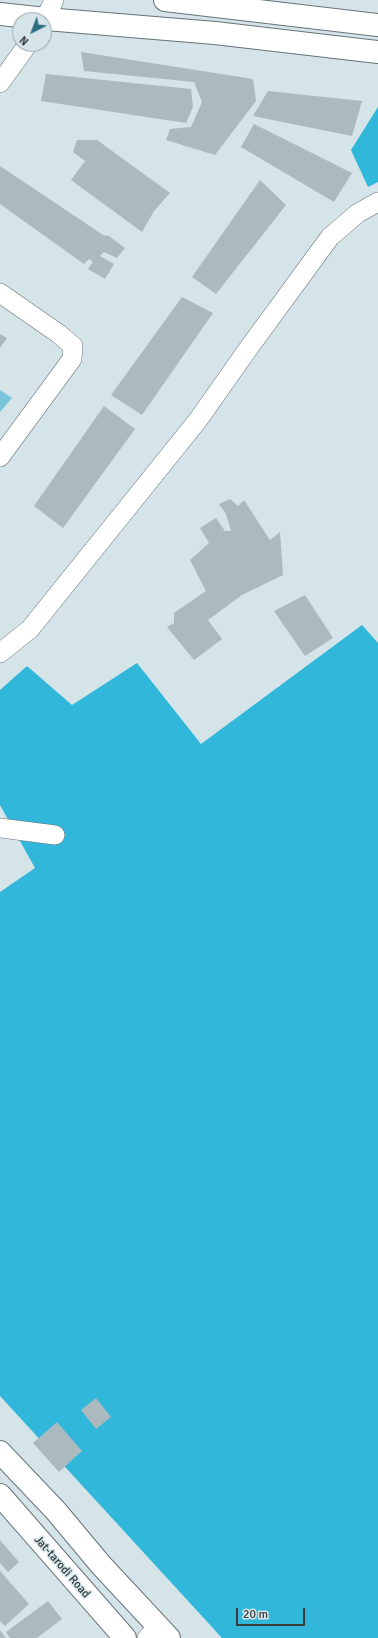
<!DOCTYPE html>
<style>
body{margin:0}
#map{position:relative;width:378px;height:1638px;overflow:hidden;background:#d4e4e9;font-family:Signika,sans-serif}
canvas{display:block}
.north{position:absolute;left:12px;top:12px;width:40px;height:40px;box-sizing:border-box;background:#d4e4e9;border:1px solid #95a1a5;border-radius:50%;rotate:222deg;font-size:11px;font-weight:700;line-height:16px;text-align:center;color:#363d3f}
.north::after{content:'';display:block;margin:auto;width:14px;height:18px;background:#2c6e81;clip-path:polygon(50% 0,100% 100%,50% 72%,0 100%)}
.scale{position:absolute;left:236px;top:1608px;width:69px;height:18px;box-sizing:border-box;border:2px solid #363d3f;border-top:0;padding-left:5px;font-size:12px;line-height:14px;white-space:nowrap;color:#363d3f;-webkit-text-stroke:3px #d4e4e9;paint-order:stroke}
</style>
<div id="map">
<canvas width="378" height="1638"></canvas>
<div class="north">N</div>
<div class="scale">20 m</div>
</div>
<script>
const ctx = document.querySelector('canvas').getContext('2d');
ctx.lineJoin = 'round';
function paint(path, color) {
  ctx.fillStyle = color;
  ctx.fill(path, 'evenodd');
}
function trace(path, color, width, dash) {
  ctx.strokeStyle = color;
  ctx.lineWidth = width;
  ctx.lineCap = dash ? 'butt' : 'round';
  ctx.setLineDash(dash || []);
  ctx.stroke(path);
}
function drawText(font, color, halo, rows, align = 'center') {
  ctx.font = font + ' Signika,sans-serif';
  ctx.lineWidth = 3;
  ctx.setLineDash([]);
  ctx.textBaseline = 'middle';
  ctx.strokeStyle = halo;
  ctx.fillStyle = color;
  for (const [text, x, y, turn = 0] of rows) {
    ctx.save();
    ctx.translate(x, y);
    ctx.rotate((+turn || 0) * Math.PI / 180);
    ctx.textAlign = isNaN(turn) ? turn : align;
    if (halo) ctx.strokeText(text, 0, 0);
    ctx.fillText(text, 0, 0);
    ctx.restore();
  }
}
paint(new Path2D(`
 M0 390 12 398 0 412Z`), '#79c5dc');
paint(new Path2D(`
 M378 107V182L368 187 351 150Z
 M362 625 378 643V1638H222L0 1396V892L35 868 0 805V690L27 666 72 705 137 663 201 744Z`), '#31b7da');
paint(new Path2D(`
 M81 52 253 79 256 101 215 155 166 140 170 129 191 127 202 102 194 82 84 71Z
 M46 74 191 89 193 107 186 123 41 101Z
 M268 91 362 101 352 136 253 116Z
 M254 124 352 173 334 202 241 147Z
 M77 140H97L170 193 154 211 142 232 71 180 85 161 73 152Z
 M0 166 103 235 109 236 125 248 117 258 104 252 100 256 114 264 105 279 88 269 93 262 89 259 84 264 0 204Z
 M260 180 286 205 216 294 192 277Z
 M182 297 213 313 142 415 111 395Z
 M0 334 7 338 0 348Z
 M104 406 135 429 63 528 34 506Z
 M230 499 238 506 244 500 270 540 280 532 283 575 242 595 208 620 222 639 194 660 167 627 174 623V613L206 591 190 560 209 543 200 528 216 518 225 531H231L226 514 219 504Z
 M305 595 333 638 305 656 274 611Z
 M96 1398 111 1417 96 1429 81 1410Z
 M57 1422 82 1451 59 1472 33 1443Z
 M0 1540 19 1562 8 1572 0 1563Z
 M0 1571 29 1604 5 1626 0 1621Z
 M48 1601 62 1619 37 1638H10L6 1632Z
 M0 1630 6 1638H0Z`), '#aababf');
const minor = new Path2D(`
 M44 22 54 0
 M0 83 28 44
 M0 293 59 334 73 346 72 359 0 457
 M0 653 30 629 198 420 248 349 330 237 358 213 378 202
 M0 828 55 835
 M147 1638 159 1626`);
const tertiary = new Path2D(`
 M0 1452 56 1511 101 1565 169 1638
 M0 1495 125 1638`);
const secondary = new Path2D(`
 M165 0 378 25
 M0 14 46 19 215 33 378 52`);
trace(minor, '#667479', 20);
trace(tertiary, '#667479', 24);
trace(secondary, '#667479', 24);
trace(minor, '#fff', 19);
trace(tertiary, '#fff', 22);
trace(secondary, '#fff', 22);
drawText('12px', '#363d3f', '#d4e4e9', [
 ["Jat-tarodi Road",62,1567,49]
]);
</script>
